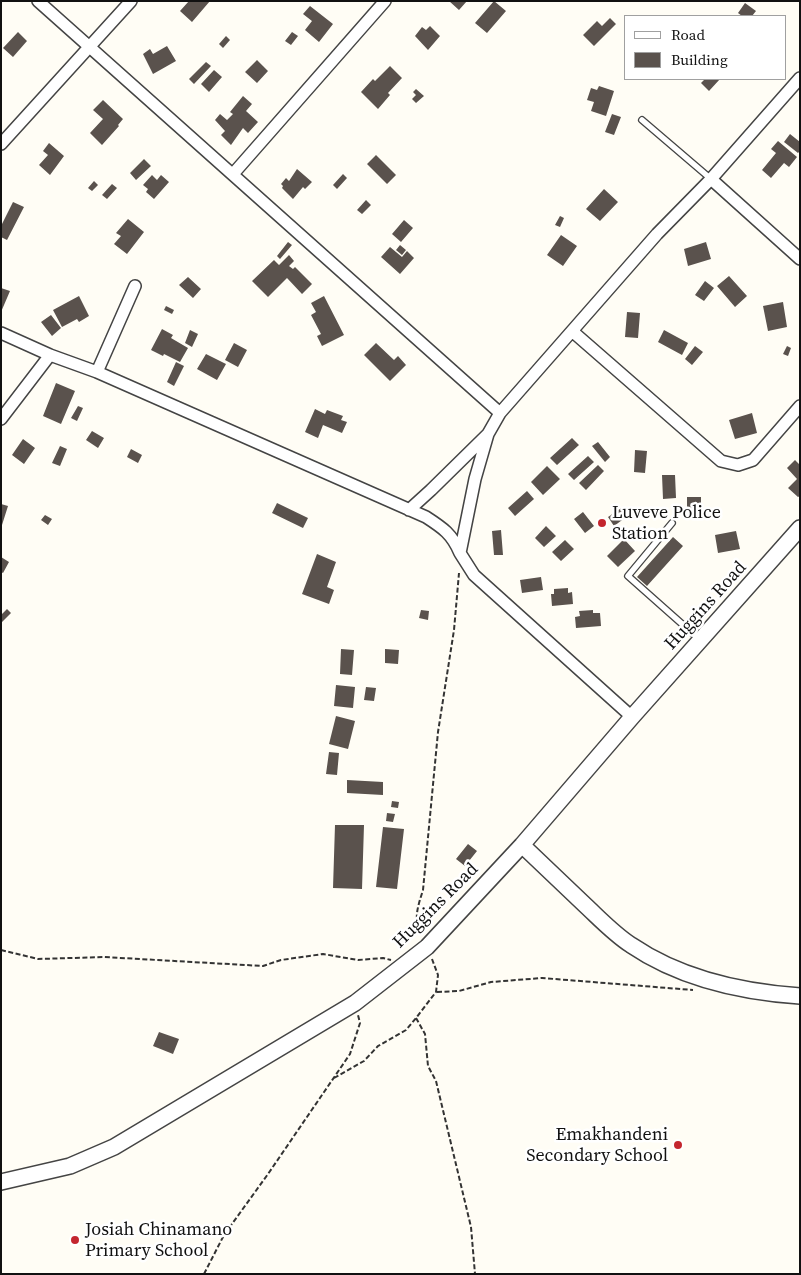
<!DOCTYPE html>
<style>
body{margin:0}
#map{position:relative;width:801px;height:1275px;overflow:hidden;background:#fffdf5;font-family:"Source Serif 4",serif}
canvas{display:block}
.frame{position:absolute;inset:0;border:2px solid #111;pointer-events:none}
.legend{position:absolute;left:624px;top:15px;width:162px;height:65px;box-sizing:border-box;background:#fff;border:1px solid #a0a0a0;margin:0;padding:6px 9px;list-style:none;font-size:15px;color:#111}
.legend li{display:flex;align-items:center;gap:10px;height:25px}
.legend b{width:25px;border:1px solid #a0a0a0}
</style>
<div id="map">
<canvas width="801" height="1275"></canvas>
<div class="frame"></div>
<ul class="legend">
<li><b style="height:6px;background:#fff"></b>Road</li>
<li><b style="height:14px;background:#5a524d"></b>Building</li>
</ul>
</div>
<script>
const ctx = document.querySelector('canvas').getContext('2d');
ctx.lineJoin = 'round';
function paint(path, color) {
  ctx.fillStyle = color;
  ctx.fill(path, 'evenodd');
}
function trace(path, color, width, dash) {
  ctx.strokeStyle = color;
  ctx.lineWidth = width;
  ctx.lineCap = dash ? 'butt' : 'round';
  ctx.setLineDash(dash || []);
  ctx.stroke(path);
}
function drawText(font, color, halo, rows, align = 'center') {
  ctx.font = font + ' "Source Serif 4",serif';
  ctx.lineWidth = 5;
  ctx.setLineDash([]);
  ctx.textBaseline = 'middle';
  ctx.strokeStyle = halo;
  ctx.fillStyle = color;
  for (const [text, x, y, turn = 0] of rows) {
    ctx.save();
    ctx.translate(x, y);
    ctx.rotate((+turn || 0) * Math.PI / 180);
    ctx.textAlign = isNaN(turn) ? turn : align;
    if (halo) ctx.strokeText(text, 0, 0);
    ctx.fillText(text, 0, 0);
    ctx.restore();
  }
}
paint(new Path2D(`
 M189 1H210L192 22 180 11Z
 M449 1H467L459 10Z
 M494 1 506 11 487 33 475 23Z
 M745 3 756 11 752 16H742L738 13Z
 M310 6 333 24 319 42 305 30 312 21 303 14Z
 M610 18 616 24 594 46 583 35 597 21 602 26Z
 M430 26 440 36 428 50 415 36 422 27 426 30Z
 M18 32 27 41 13 57 3 48Z
 M292 32 298 36 291 45 285 41Z
 M226 36 230 40 223 48 219 44Z
 M167 46 176 61 153 74 143 54 150 49 153 54Z
 M257 60 268 71 257 83 245 72Z
 M206 62 211 66 194 84 189 79Z
 M390 66 402 78 388 93 390 95 378 109 361 92 373 79 375 81Z
 M214 70 222 77 209 92 201 84Z
 M705 79H720L709 91 701 83Z
 M599 86 614 91 606 116 591 111 594 102 587 100 591 88 597 90Z
 M416 89 424 96 416 103 412 99 416 95 413 92Z
 M243 96 252 104 246 111 258 122 248 133 243 128 231 145 221 135 225 131 215 120 220 114 227 120 233 114 230 112Z
 M103 100 123 119 118 125 119 126 102 145 90 133 103 119 93 110Z
 M612 114 621 117 614 135 605 132Z
 M790 134 800 142V151L798 153 784 142Z
 M778 141 797 157 789 167 784 163 771 178 762 170 776 153 771 149Z
 M49 143 64 156 50 175 39 165 48 155 43 151Z
 M376 155 396 175 387 184 367 164Z
 M144 159 151 166 136 180 130 173Z
 M297 169 312 182 305 189 303 187 293 199 282 188 283 186 281 184 286 178 289 181Z
 M343 174 347 178 337 189 333 185Z
 M152 175 157 180 161 175 169 182 154 199 146 192 148 189 143 185Z
 M94 181 98 185 92 191 88 188Z
 M112 184 117 188 107 199 102 195Z
 M604 189 618 202 600 221 586 209Z
 M366 200 371 205 362 214 357 210Z
 M13 202 24 207 7 240 1 237V226Z
 M560 216 564 218 560 227 555 225Z
 M128 219 144 232 127 254 114 244 121 236 116 233Z
 M404 220 413 228 401 242 392 234Z
 M561 235 577 246 563 266 547 255Z
 M288 242 292 245 280 259 277 256Z
 M706 242 711 259 688 266 684 249Z
 M400 245 406 250 402 255 396 250Z
 M390 247 402 257 407 251 414 258 400 274 381 257Z
 M289 255 294 261 289 266 293 269 295 267 312 284 302 294 287 278 268 297 252 281 274 260 279 265Z
 M729 276 747 296 735 307 717 286Z
 M188 277 201 289 193 298 179 285Z
 M705 281 714 288 704 301 695 295Z
 M1 288 10 291 1 312Z
 M79 296 89 316 79 322 77 319 62 327 53 310Z
 M324 296 344 335 322 346 317 336 321 334 311 315 316 312 311 303Z
 M783 302 787 327 768 331 763 306Z
 M166 306 174 310 172 314 164 310Z
 M627 312 640 313 638 338 625 337Z
 M51 315 61 328 52 336 41 322Z
 M162 329 173 335 171 338 188 348 180 362 164 354 163 356 151 350Z
 M190 330 198 334 192 347 185 343Z
 M664 330 688 343 682 355 658 342Z
 M234 343 247 350 238 367 225 360Z
 M376 343 394 360 398 356 406 365 390 381 364 355Z
 M695 346 703 352 692 365 685 359Z
 M787 346 791 348 788 356 783 354Z
 M206 354 226 364 217 380 197 369Z
 M176 362 184 366 174 386 167 382Z
 M56 383 75 391 61 424 43 416Z
 M78 406 83 408 77 421 71 418Z
 M315 409 325 414 327 410 343 416 341 420 347 422 342 433 323 425 318 438 305 432Z
 M752 413 757 433 735 439 729 420Z
 M92 431 104 438 98 448 86 440Z
 M572 438 579 445 557 465 550 458Z
 M23 439 35 448 24 464 12 455Z
 M598 442 610 457 605 462 592 446Z
 M60 446 67 449 60 466 52 463Z
 M131 449 142 455 138 463 127 457Z
 M635 450 647 451 645 473 634 472Z
 M588 456 594 462 574 480 568 474Z
 M795 460 800 465V496L798 497 788 488 797 479 787 468Z
 M598 465 604 471 586 490 579 483Z
 M547 466 560 479 543 495 531 482Z
 M662 475H675L676 498 663 499Z
 M527 491 534 499 515 516 508 508Z
 M687 497H701V518H687Z
 M277 503 308 518 303 528 272 513Z
 M1 504 8 506 2 525H1Z
 M623 507 629 515 614 526 608 517Z
 M583 512 594 526 585 533 574 519Z
 M45 515 52 519 48 525 41 520Z
 M546 526 556 536 544 547 535 538Z
 M501 530 503 555H494L492 531Z
 M736 531 740 549 718 553 715 535Z
 M673 537 683 546 647 586 637 577Z
 M624 539 635 551 618 567 607 556Z
 M565 540 574 549 561 561 552 552Z
 M317 554 336 562 327 587 334 590 329 604 302 594Z
 M1 557 9 562 3 573 1 572Z
 M541 577 543 590 522 593 520 580Z
 M568 588V593L572 592 573 604 552 606 551 594H554V589Z
 M7 609 11 613 1 623V615Z
 M421 610 429 611 428 620 419 618Z
 M593 610V613H600L601 626 576 628 575 617 580 616 579 611Z
 M341 649 354 650 352 675 340 674Z
 M385 649 399 650 398 664 385 663Z
 M336 685 355 687 353 708 334 706Z
 M366 687 376 688 374 701 364 700Z
 M336 716 355 721 348 749 329 744Z
 M329 752 339 753 337 775 326 774Z
 M347 780 383 782V795L347 793Z
 M392 801 399 802 398 808 391 807Z
 M387 813 395 814 393 822 386 821Z
 M335 825H364L362 889 333 888Z
 M383 827 404 829 397 889 376 887Z
 M468 844 477 851 465 866 456 859Z
 M159 1032 179 1039 173 1054 153 1046Z`), '#5a524d');
const service = new Path2D(`
 M642 120 711 179
 M672 523 628 576 699 639`);
const minor = new Path2D(`
 M38 1 500 413
 M1 144 131 1
 M233 174 385 1
 M711 179 800 259
 M572 331 721 461 738 465 753 460 800 406
 M1 333 50 355 97 372 426 517C443 528 452 534 460 553
 M97 372 135 286
 M1 419 50 355
 M409 510 431 490 488 434
 M632 717 474 575 460 553 475 479 488 434 500 413 657 234 711 179 800 78`);
const tertiary = new Path2D(`
 M522 845C543 865 564 885 585 905 600 919 614 934 631 945 681 979 741 992 800 996
 M1 1182 70 1166 114 1147 355 1003 427 947 522 845 632 717 800 528`);
trace(service, '#444', 8);
trace(minor, '#444', 14);
trace(tertiary, '#444', 18);
trace(new Path2D(`
 M421 934C413 919 418 906 423 890L438 732 454 630 459 573
 M1 950 38 959 104 957 263 966 281 960 323 954 358 960 383 958 391 960
 M437 992 459 991 491 982 542 978 693 990
 M416 1018 425 1034 428 1066 436 1081 471 1227 475 1274
 M334 1078 364 1061 378 1046 406 1030 416 1018 436 992 438 975 432 959
 M204 1274 224 1235 268 1174 350 1054 360 1023 358 1015`), '#333', 2, [5, 2.5]);
trace(service, '#fff', 5.5);
trace(minor, '#fff', 11);
trace(tertiary, '#fff', 15);
for (const [x, y, r, color] of [
 [602,523,5,"#c4262e"],
 [678,1145,5,"#c4262e"],
 [75,1240,5,"#c4262e"]
]) {
  const dot = new Path2D();
  dot.arc(x, y, r, 0, 2 * Math.PI);
  ctx.fillStyle = color;
  ctx.fill(dot);
  trace(dot, '#fff', 2);
}
drawText('18px', '#111', '#fff', [
 ["Luveve Police",612,513],
 ["Station",612,534],
 ["Emakhandeni",668,1135,"right"],
 ["Secondary School",668,1156,"right"],
 ["Josiah Chinamano",85,1230],
 ["Primary School",85,1251]
], 'left');
drawText('18px', '#111', '#fff', [
 ["Huggins Road",706,606,-48],
 ["Huggins Road",436,906,-45]
]);
</script>
